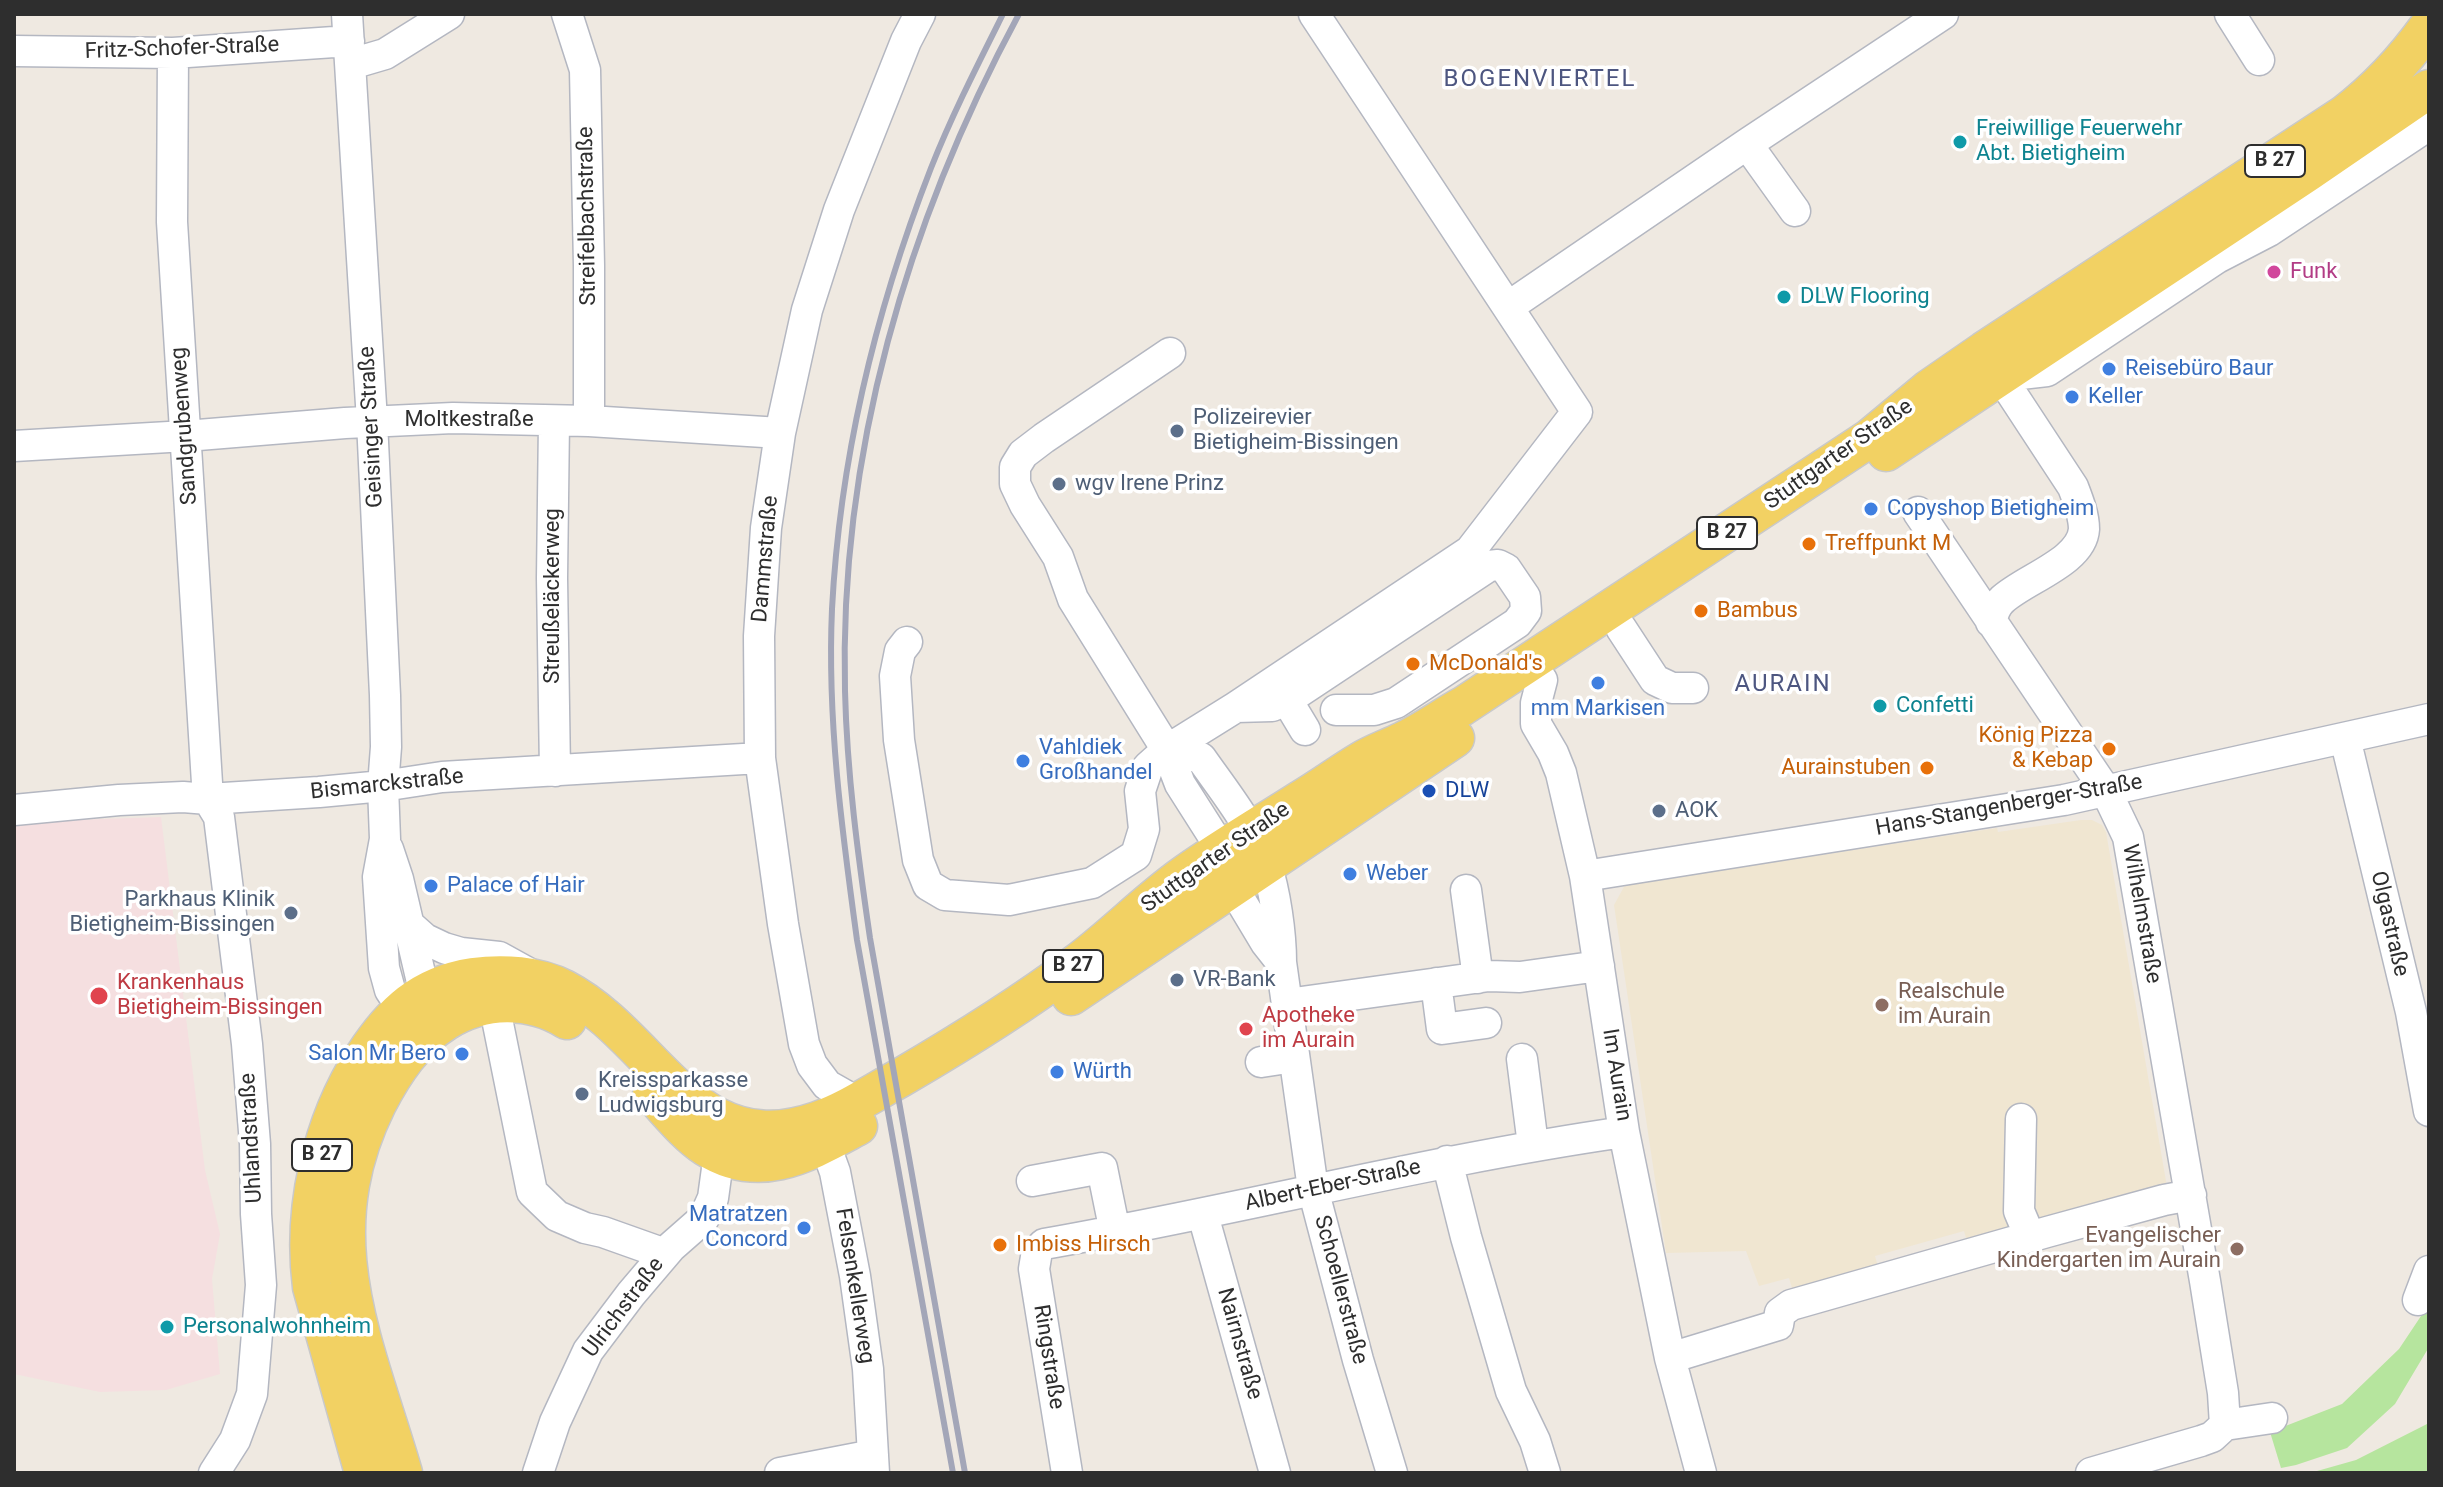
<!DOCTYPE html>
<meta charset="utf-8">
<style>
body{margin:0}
#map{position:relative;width:2443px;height:1487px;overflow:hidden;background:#efe9e1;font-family:Roboto,sans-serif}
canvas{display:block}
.frame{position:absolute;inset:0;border:16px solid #2e2e2e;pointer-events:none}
</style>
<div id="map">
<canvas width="2443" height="1487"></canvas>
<div class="frame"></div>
</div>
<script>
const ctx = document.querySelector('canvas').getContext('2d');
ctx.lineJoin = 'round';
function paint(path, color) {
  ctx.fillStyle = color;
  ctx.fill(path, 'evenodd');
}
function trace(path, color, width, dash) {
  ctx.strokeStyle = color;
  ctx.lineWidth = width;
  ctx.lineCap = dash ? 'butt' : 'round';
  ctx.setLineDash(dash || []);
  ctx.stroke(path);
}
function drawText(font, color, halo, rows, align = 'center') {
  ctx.font = font + ' Roboto,sans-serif';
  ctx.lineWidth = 7;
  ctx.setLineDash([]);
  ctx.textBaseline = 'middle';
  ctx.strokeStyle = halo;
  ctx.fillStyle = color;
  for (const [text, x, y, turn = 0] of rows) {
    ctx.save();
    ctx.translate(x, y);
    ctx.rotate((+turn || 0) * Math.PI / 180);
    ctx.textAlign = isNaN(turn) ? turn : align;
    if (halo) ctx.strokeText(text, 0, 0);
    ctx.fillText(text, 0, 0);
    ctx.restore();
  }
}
paint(new Path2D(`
 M2081 820H2092L2102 825 2106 832 2167 1187 1968 1245 1964 1231 1875 1256 1879 1270 1794 1294 1789 1278 1759 1286 1746 1251 1666 1253 1614 905 1625 885 1997 828 1998 832Z`), '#f0e6d1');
paint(new Path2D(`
 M161 817 205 1170 220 1234 212 1279 220 1374 166 1390 100 1392 14 1374V822Z`), '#f5dfe0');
paint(new Path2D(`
 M2429 1304V1347L2395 1404 2347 1448 2296 1465 2281 1468 2270 1432 2342 1404 2399 1349Z
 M2429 1423V1473H2310L2356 1460Z`), '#b6e59e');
const minor = new Path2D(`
 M347 14 372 421 385 695 386 747 383 786 385 839 378 877 384 968 390 990 402 1008 418 1021
 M567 14 585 70 589 266V421
 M2230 14 2259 60
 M14 51 173 53 349 41
 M173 53 172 222 208 799 219 817 247 1044 255 1144 256 1214 261 1285 252 1394 235 1440 214 1473
 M351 64 385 54 449 14
 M1747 144 1795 211
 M1508 307 1747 144 1943 14
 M1170 353 1044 438 1023 454 1015 467V484L1025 505 1058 557 1073 599 1167 750 1180 784 1215 839 1233 888 1266 943 1281 962
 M2003 376 2047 371 2217 258 2269 231 2429 125
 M554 421 552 578 555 771
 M14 446 186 436 345 423 453 418 589 421 780 433
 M1918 512 2106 791 2128 837 2205 1281 2223 1393 2225 1425
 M1991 622C1993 614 1996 605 2002 600 2024 579 2082 562 2084 529 2084 515 2078 500 2073 487L1991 362
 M1621 628 1655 680 1672 688H1693
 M907 642 900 651 895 676 899 740 918 860 928 885 945 895 1009 900 1092 883 1136 855 1144 829 1140 791 1148 767 1167 750 1236 707 1272 706 1287 700 1305 730
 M1542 680 1536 703V724L1553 753 1561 773 1585 876 1624 1132 1670 1358 1701 1473
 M1287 700 1489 566 1498 565 1506 569 1525 597 1526 611 1517 623 1396 703 1374 710H1336
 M1236 707 1470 551 1577 412 1314 14
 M2345 738 2411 1012 2429 1111
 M1167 750 1201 758C1224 791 1252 825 1266 864 1275 891 1281 933 1281 962L1313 1189 1358 1360 1392 1473
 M14 810 119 800 183 797 208 799 319 792 383 786 442 777 760 758
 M388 849 398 879 429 1012
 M1585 876 2064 800 2429 719
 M1466 890 1478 978
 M407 923 425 939 444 948 461 953 499 957 528 973
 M1436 983 1442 1029 1486 1023
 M494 1004 532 1192 557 1216 585 1228 603 1232 665 1254
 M1287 1004 1489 976 1520 977 1599 966
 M1522 1059 1533 1145
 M1261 1062 1294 1057
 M857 1102 827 1085 812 1065 804 1044 783 924 760 758 759 636 766 528 780 433 807 310 839 210 906 41 920 14
 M2021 1119 2019 1211 2030 1237
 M818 1125 835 1172 855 1276 868 1369 874 1473
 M1447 1161 1466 1237 1511 1391 1535 1441 1545 1473
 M1032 1181 1102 1168 1115 1232
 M1203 1215 1275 1473
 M2418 1300 2429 1271
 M1670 1358 1778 1325 1780 1313 1791 1305 2047 1232 2164 1200 2191 1195
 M2225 1425 2272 1418
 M538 1473 555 1422 588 1351 631 1294 671 1247 704 1218 713 1198 719 1154
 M780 1473 873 1455
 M1067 1473 1034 1269 1037 1251 1044 1244C1238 1210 1429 1160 1624 1132
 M2091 1473 2201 1441 2212 1437 2225 1425`);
const major = new Path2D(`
 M1886 452 2308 172 2429 89
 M1071 996 1455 738
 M652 1094C669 1112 686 1134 706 1147 761 1182 809 1152 858 1126
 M364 1473 312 1287C302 1209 321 1123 364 1056 392 1013 421 985 473 977 503 973 537 975 564 989 656 1037 693 1164 817 1121 846 1111 873 1093 900 1078 960 1043 1020 1006 1076 964 1114 936 1146 902 1184 875 1222 848 1263 824 1302 799 1322 787 1341 773 1361 761 1374 753 1389 748 1403 741 1424 731 1443 717 1463 706L1870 438 1929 389 1984 351 2344 115C2378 89 2404 61 2429 26
 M403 1473C365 1343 311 1237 377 1104 394 1071 414 1041 446 1021 483 998 530 997 567 1020`);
trace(minor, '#b4b7c1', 33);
trace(major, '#c9c9c9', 41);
trace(minor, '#fff', 30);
trace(major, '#f2d163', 38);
trace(new Path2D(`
 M953 1473 857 940C842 831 827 720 832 609 840 457 876 309 931 168 952 115 978 64 1003 14
 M965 1473 870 938C858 856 847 774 845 691 839 454 907 222 1019 14`), '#a3a6b8', 6);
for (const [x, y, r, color] of [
 [1960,142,8,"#0f9aa8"],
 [2274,272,8,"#d1479c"],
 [1784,297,8,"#0f9aa8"],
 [2109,369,8,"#3f7fe0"],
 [2072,397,8,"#3f7fe0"],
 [1177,431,8,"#5c6f8a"],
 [1059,484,8,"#5c6f8a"],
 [1871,509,8,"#3f7fe0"],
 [1809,544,8,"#e8710a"],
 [1701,611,8,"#e8710a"],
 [1413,664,8,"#e8710a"],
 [1598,683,8,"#3f7fe0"],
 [1880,706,8,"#0f9aa8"],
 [2109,749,8,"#e8710a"],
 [1023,761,8,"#3f7fe0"],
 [1927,768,8,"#e8710a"],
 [1429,791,8,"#1a4fb4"],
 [1659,811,8,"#5c6f8a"],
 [1350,874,8,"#3f7fe0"],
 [431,886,8,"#3f7fe0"],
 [291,913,8,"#5c6f8a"],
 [1177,980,8,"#5c6f8a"],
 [99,996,10,"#e0444e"],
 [1882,1005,8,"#8d6e63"],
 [1246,1029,8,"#e0444e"],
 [462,1054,8,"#3f7fe0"],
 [1057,1072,8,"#3f7fe0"],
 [582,1094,8,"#5c6f8a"],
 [804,1228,8,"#3f7fe0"],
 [1000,1245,8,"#e8710a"],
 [2237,1249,8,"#8d6e63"],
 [167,1327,8,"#0f9aa8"]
]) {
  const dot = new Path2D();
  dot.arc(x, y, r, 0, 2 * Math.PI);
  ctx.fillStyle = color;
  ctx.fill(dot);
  trace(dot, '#fff', 3);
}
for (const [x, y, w] of [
 [2275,161,60],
 [1727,533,60],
 [1073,966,60],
 [322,1155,60]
]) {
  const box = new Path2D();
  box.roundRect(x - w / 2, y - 16, w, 32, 6);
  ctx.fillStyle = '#fff';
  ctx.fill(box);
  trace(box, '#2e2e2e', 2);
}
drawText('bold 20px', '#2e2e2e', null, [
 ["B 27",2275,161],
 ["B 27",1727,533],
 ["B 27",1073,966],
 ["B 27",322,1155]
]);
drawText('22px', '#2e2e2e', '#fff', [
 ["Fritz-Schofer-Straße",182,49,-2],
 ["Streifelbachstraße",588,216,-91],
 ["Moltkestraße",469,420],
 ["Sandgrubenweg",185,426,-94],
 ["Geisinger Straße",372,427,-93],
 ["Stuttgarter Straße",1839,455,-35],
 ["Dammstraße",766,559,-85],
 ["Streußeläckerweg",553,596,-90],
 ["Bismarckstraße",387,785,-6],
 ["Hans-Stangenberger-Straße",2009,806,-10],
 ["Stuttgarter Straße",1216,858,-35],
 ["Wilhelmstraße",2141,914,80],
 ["Olgastraße",2389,924,77],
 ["Im Aurain",1616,1075,81],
 ["Uhlandstraße",252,1138,-93],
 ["Albert-Eber-Straße",1333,1186,-12],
 ["Felsenkellerweg",854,1286,81],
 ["Schoellerstraße",1340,1290,75],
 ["Ulrichstraße",624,1308,-53],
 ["Nairnstraße",1239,1344,74],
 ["Ringstraße",1048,1357,81]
]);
drawText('22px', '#0d838f', '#fff', [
 ["Freiwillige Feuerwehr",1976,129],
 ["Abt. Bietigheim",1976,154],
 ["DLW Flooring",1800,297],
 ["Confetti",1896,706],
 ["Personalwohnheim",183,1327]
], 'left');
drawText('22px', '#b23c85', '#fff', [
 ["Funk",2290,272]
], 'left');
drawText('22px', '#366cbe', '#fff', [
 ["Reisebüro Baur",2125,369],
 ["Keller",2088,397],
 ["Copyshop Bietigheim",1887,509],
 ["mm Markisen",1598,709,"center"],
 ["Vahldiek",1039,748],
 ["Großhandel",1039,773],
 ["Weber",1366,874],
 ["Palace of Hair",447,886],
 ["Salon Mr Bero",446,1054,"right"],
 ["Würth",1073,1072],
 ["Matratzen",788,1215,"right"],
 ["Concord",788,1240,"right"]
], 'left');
drawText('22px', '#4e5e75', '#fff', [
 ["Polizeirevier",1193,418],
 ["Bietigheim-Bissingen",1193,443],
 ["wgv Irene Prinz",1075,484],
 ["AOK",1675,811],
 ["Parkhaus Klinik",275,900,"right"],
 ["Bietigheim-Bissingen",275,925,"right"],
 ["VR-Bank",1193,980],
 ["Kreissparkasse",598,1081],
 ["Ludwigsburg",598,1106]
], 'left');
drawText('22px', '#c56008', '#fff', [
 ["Treffpunkt M",1825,544],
 ["Bambus",1717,611],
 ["McDonald's",1429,664],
 ["König Pizza",2093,736,"right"],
 ["& Kebap",2093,761,"right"],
 ["Aurainstuben",1911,768,"right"],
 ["Imbiss Hirsch",1016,1245]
], 'left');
drawText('22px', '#164399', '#fff', [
 ["DLW",1445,791]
], 'left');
drawText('22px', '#be3a42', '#fff', [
 ["Krankenhaus",117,983],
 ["Bietigheim-Bissingen",117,1008],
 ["Apotheke",1262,1016],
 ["im Aurain",1262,1041]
], 'left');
drawText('22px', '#785e54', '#fff', [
 ["Realschule",1898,992],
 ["im Aurain",1898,1017],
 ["Evangelischer",2221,1236,"right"],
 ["Kindergarten im Aurain",2221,1261,"right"]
], 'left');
ctx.letterSpacing = '2px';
drawText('24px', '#4d5680', '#fff', [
 ["BOGENVIERTEL",1540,80],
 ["AURAIN",1783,685]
]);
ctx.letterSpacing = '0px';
</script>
